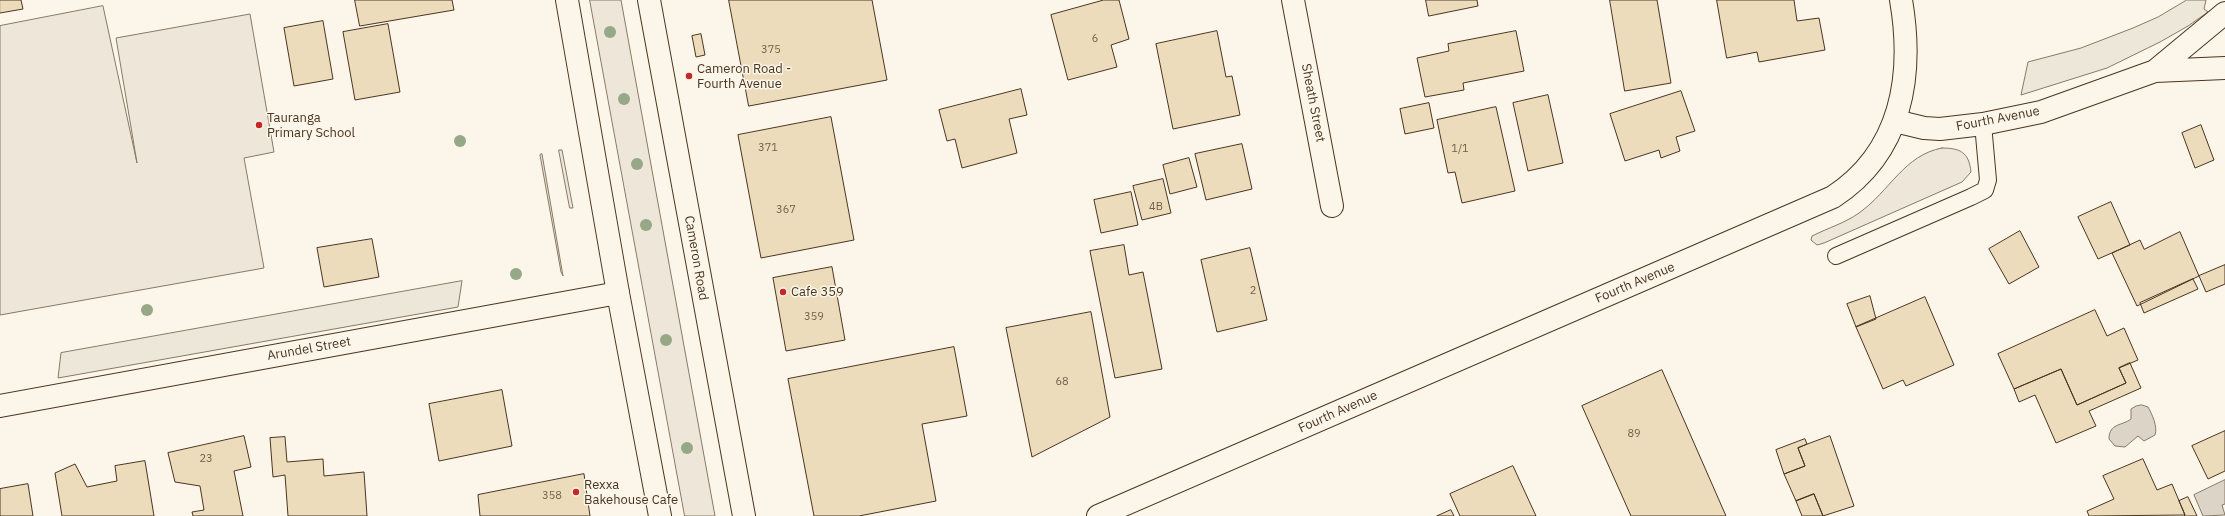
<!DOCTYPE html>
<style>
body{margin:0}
canvas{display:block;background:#fbf6e9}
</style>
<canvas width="2225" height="516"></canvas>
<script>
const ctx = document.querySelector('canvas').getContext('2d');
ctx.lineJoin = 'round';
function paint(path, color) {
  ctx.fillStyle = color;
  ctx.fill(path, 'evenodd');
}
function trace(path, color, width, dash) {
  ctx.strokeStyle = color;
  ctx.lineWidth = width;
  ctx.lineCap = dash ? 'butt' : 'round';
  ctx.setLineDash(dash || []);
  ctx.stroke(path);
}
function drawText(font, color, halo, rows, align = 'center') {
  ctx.font = font + ' "IBM Plex Sans",sans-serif';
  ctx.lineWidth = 3;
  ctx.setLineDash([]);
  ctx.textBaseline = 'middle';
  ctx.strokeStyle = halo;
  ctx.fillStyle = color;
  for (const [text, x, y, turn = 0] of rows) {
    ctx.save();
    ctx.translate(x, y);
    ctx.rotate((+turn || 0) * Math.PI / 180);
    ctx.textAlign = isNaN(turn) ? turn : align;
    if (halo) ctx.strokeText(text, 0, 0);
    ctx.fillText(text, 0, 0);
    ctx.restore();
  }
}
const green = new Path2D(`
 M590 0H621L715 516H685Z
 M103 6 137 163 116 38 250 14 274 152 244 158 264 268 0 315V26Z
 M1942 148C1960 148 1969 152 1971 172L1962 182 1824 243 1817 245 1811 240 1812 236C1828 228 1845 223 1859 213 1890 191 1904 155 1942 148Z
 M559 150H562L573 208H570Z
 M542 154 563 276 561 272 540 155Z`);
paint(green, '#ede6d9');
trace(green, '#887966', 1);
const parking = new Path2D(`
 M2187 0H2206L2204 9 2208 12 2188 26 2160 42 2107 68 2021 95 2028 62 2081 48 2133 28 2158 17Z
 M462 281 458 307 58 378 61 353Z`);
paint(parking, '#ede7d9');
trace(parking, '#887966', 1);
const water = new Path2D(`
 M2142 405 2148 407C2152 414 2158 427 2155 435L2144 441 2138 436 2125 447 2115 446 2109 439C2109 423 2122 426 2131 419V409L2136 406Z
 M2225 480V504L2222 505 2225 515 2203 516 2194 495Z`);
paint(water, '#dcd4c6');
trace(water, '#887966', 1);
const building = new Path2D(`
 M0 0H21L23 9 0 13Z
 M355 0H452L454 10 360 26Z
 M729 0H872L887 80 749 106Z
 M1104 0H1119L1129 39 1111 45 1117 67 1068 80 1051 15Z
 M1426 0H1477L1478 6 1429 16Z
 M1610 0H1657L1671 83 1625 91Z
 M1717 0H1794L1797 21 1819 18 1825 50 1759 62 1757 52 1727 58Z
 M323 21 333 79 294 86 284 28Z
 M388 24 400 92 355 100 343 32Z
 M1217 31 1226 77 1232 76 1240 115 1173 129 1156 44Z
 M1516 31 1524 71 1463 83 1464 90 1425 97 1417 58 1449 51 1448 44Z
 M701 34 705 55 696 57 692 36Z
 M1021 89 1027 115 1009 119 1017 153 962 168 955 139 947 141 939 110Z
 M1681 91 1695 131 1676 137 1680 151 1661 158 1659 150 1625 161 1610 114Z
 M1548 95 1563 163 1528 171 1513 103Z
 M1429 103 1434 128 1405 134 1400 109Z
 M1496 107 1515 191 1462 203 1455 172 1448 173 1437 120Z
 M831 117 854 240 761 258 738 135Z
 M2201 125 2214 160 2195 168 2182 133Z
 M1242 144 1252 189 1206 200 1195 154Z
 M1189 158 1197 187 1170 194 1163 165Z
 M1163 179 1171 213 1142 220 1133 186Z
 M1131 192 1138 225 1101 233 1094 200Z
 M2111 202 2130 245 2098 259 2078 217Z
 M2020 231 2039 267 2009 284 1989 249Z
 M2180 232 2199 276 2137 306 2112 253 2140 240 2144 249Z
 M372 239 379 277 324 287 317 248Z
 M1124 245 1129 275 1143 272 1162 369 1115 378 1090 251Z
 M1250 248 1267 320 1217 332 1201 260Z
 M2225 265V284L2206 292 2199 276Z
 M832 267 845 340 786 351 773 278Z
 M2193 279 2198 289 2144 313 2140 303Z
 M1870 296 1876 319 1856 327 1847 304Z
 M1925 297 1954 365 1906 386 1903 380 1883 389 1856 327Z
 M2095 310 2107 336 2124 328 2138 360 2119 368 2126 383 2077 405 2061 369 2014 389 1998 354Z
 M1091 312 1110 417 1032 457 1006 328Z
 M954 347 967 416 922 424 936 501 859 516H814L788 379Z
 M2130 363 2141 388 2089 411 2096 426 2056 443 2035 395 2019 402 2014 389 2061 369 2077 405 2126 383 2119 368Z
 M1662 370 1726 516H1631L1582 406Z
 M502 390 512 446 439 461 429 404Z
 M2225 431V471L2208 479 2192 446Z
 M244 436 251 467 234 471 243 516H193L192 512 204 510 200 486 175 482 168 453Z
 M1830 436 1854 506 1823 516 1814 494 1796 501 1784 474 1805 466 1798 448Z
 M285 437 287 462 323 459 324 476 364 472 367 516H288L285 475 273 477 270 438Z
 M1805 439 1807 444 1798 448 1805 466 1784 474 1776 450Z
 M2143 459 2157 490 2172 484 2185 515 2089 516 2087 511 2114 499 2103 476Z
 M145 461 154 516H62L55 473 75 464 87 487 117 481 115 466Z
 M1513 466 1536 516H1460L1450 494Z
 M584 474 590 516H480L478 495Z
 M28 484 33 516H0V489Z
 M1814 494 1823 516H1802L1796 501Z
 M2188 497 2197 516H2184L2185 515 2179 501Z
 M1451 510 1454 516H1437Z`);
paint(building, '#ecdcbc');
trace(building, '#4a3520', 1);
const lane = new Path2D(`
 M1836 256 1971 197 1985 190 1988 180 1983 124`);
const street = new Path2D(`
 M1293 0 1332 206
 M2155 71 2225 13
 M1895 121 1924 128 1940 129 1983 124 2041 112 2155 71 2225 68
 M0 406 618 293
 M1098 516 1833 197C1902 152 1914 76 1901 0`);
const secondary = new Path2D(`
 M567 0 618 293 660 516
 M649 0 744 516`);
trace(lane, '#4a3520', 18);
trace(street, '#4a3520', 24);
trace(secondary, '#4a3520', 24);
trace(lane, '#fbf6e9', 16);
trace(street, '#fbf6e9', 22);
trace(secondary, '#fbf6e9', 22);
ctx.fillStyle = '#96a887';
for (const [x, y] of [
 [610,32],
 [624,99],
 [460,141],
 [637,164],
 [646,225],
 [516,274],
 [147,310],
 [666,340],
 [687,448]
]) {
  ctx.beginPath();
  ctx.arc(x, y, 6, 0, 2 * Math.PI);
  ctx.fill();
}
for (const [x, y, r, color] of [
 [689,76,4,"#c62828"],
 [259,125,4,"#c62828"],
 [783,292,4,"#c62828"],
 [576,492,4,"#c62828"]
]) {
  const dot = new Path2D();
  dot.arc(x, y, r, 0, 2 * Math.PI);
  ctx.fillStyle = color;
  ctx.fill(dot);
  trace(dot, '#fbf6e9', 1.5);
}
drawText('11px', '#725f47', null, [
 ["6",1095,39],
 ["375",771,50],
 ["371",768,148],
 ["1/1",1460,149],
 ["4B",1156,207],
 ["367",786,210],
 ["2",1253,291],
 ["359",814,317],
 ["68",1062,382],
 ["89",1634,434],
 ["23",206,459],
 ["358",552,496]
]);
drawText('13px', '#4a3520', '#fbf6e9', [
 ["Cameron Road -",697,69],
 ["Fourth Avenue",697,84],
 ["Tauranga",267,118],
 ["Primary School",267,133],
 ["Cafe 359",791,292],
 ["Rexxa",584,485],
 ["Bakehouse Cafe",584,500]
], 'left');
drawText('13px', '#4a3520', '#fbf6e9', [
 ["Sheath Street",1313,103,79],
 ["Fourth Avenue",1998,119,-11],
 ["Cameron Road",696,258,80],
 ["Fourth Avenue",1635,283,-23],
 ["Arundel Street",309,349,-10],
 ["Fourth Avenue",1338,412,-24]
]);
</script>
